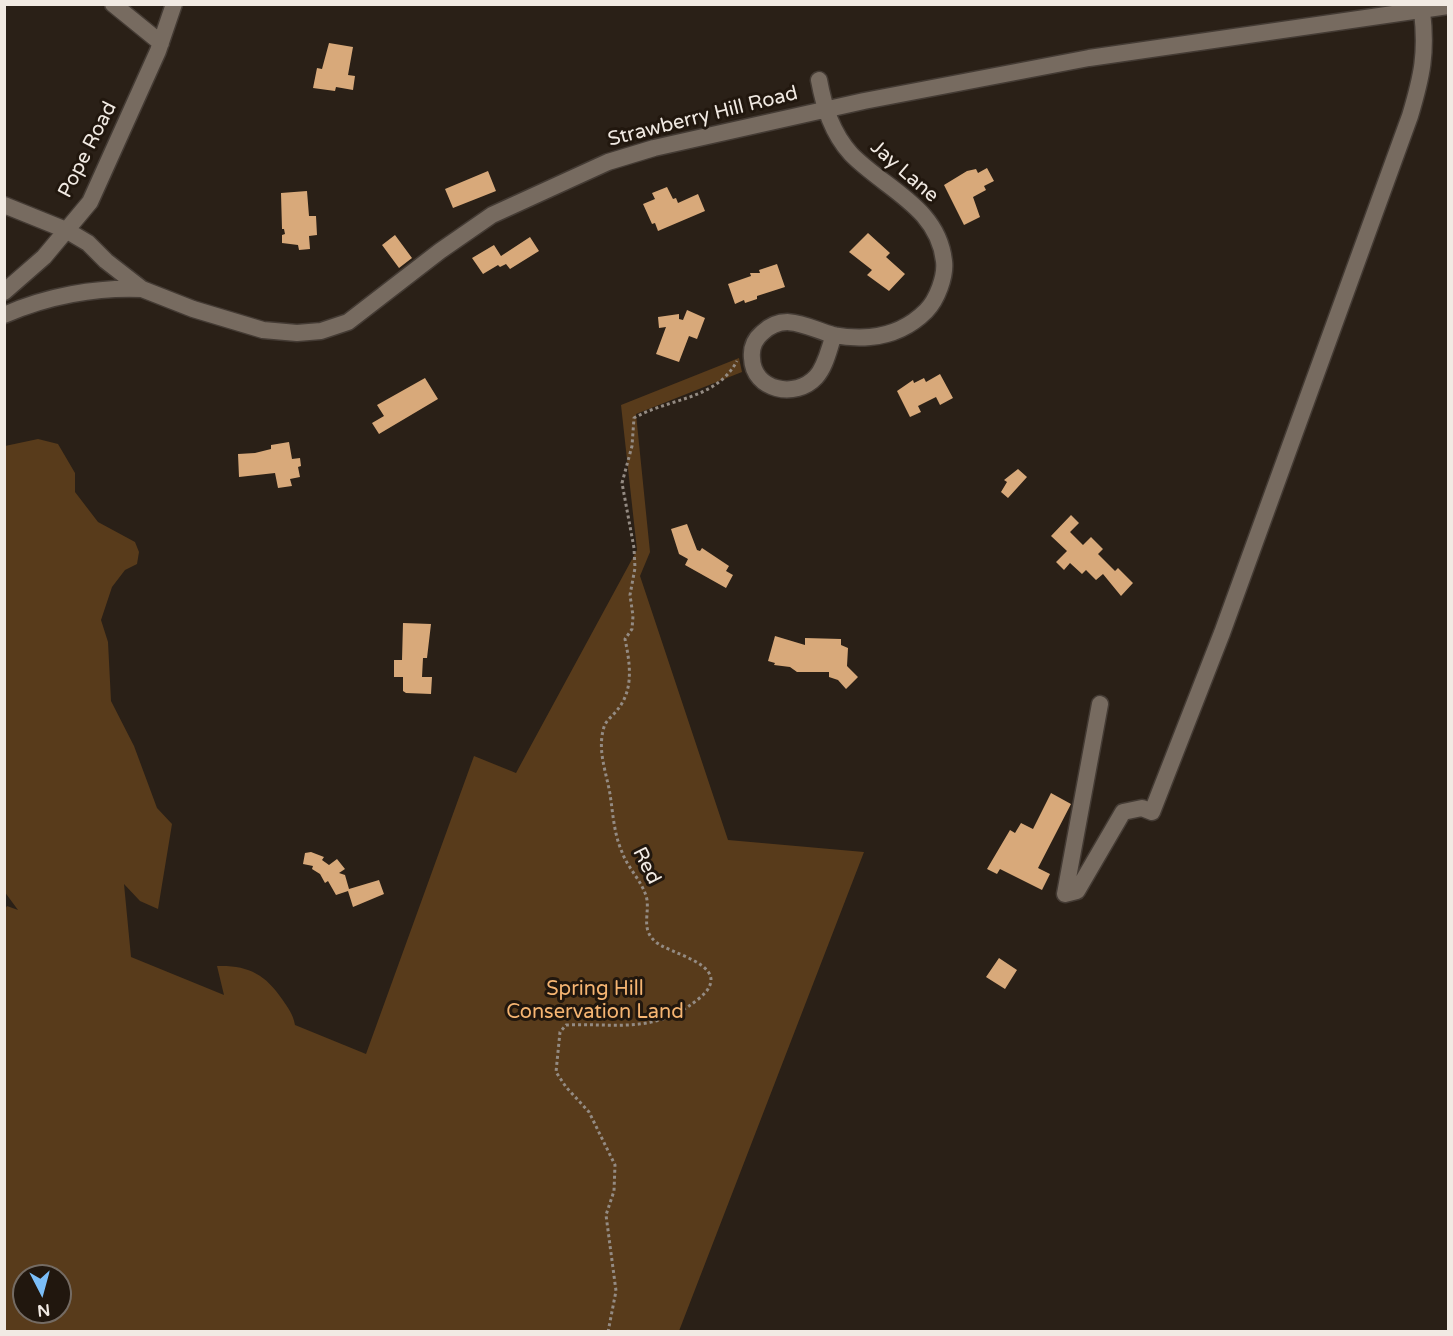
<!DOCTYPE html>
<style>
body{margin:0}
#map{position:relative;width:1453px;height:1336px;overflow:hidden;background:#2a2017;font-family:"Varela Round",sans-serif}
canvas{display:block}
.frame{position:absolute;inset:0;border:6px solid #f1eae3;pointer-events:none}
.north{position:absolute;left:12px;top:1264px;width:60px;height:60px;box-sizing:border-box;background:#21170e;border:2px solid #746b63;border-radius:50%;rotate:174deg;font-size:16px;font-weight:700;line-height:24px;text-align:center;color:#f1eae3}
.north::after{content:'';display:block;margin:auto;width:21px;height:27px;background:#7bbef8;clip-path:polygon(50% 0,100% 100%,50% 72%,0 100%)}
</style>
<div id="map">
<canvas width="1453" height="1336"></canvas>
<div class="frame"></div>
<div class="north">N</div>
</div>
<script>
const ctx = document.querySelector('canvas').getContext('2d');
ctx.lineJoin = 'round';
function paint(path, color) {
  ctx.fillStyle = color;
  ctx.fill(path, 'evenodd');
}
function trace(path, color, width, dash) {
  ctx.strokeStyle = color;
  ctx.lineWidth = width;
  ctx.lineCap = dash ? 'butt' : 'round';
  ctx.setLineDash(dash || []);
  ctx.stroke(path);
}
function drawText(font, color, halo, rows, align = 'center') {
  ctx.font = font + ' "Varela Round",sans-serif';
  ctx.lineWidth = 6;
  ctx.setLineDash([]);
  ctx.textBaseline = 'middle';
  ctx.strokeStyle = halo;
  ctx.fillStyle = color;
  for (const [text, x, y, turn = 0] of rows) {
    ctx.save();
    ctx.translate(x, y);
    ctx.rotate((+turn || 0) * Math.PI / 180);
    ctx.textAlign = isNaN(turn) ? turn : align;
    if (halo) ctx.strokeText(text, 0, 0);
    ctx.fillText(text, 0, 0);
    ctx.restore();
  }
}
paint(new Path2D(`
 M739 358 742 372 636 414 650 552 640 576 728 840 864 852 679 1331H5L4 911 7 906 18 910 4 891 5 446 38 439 58 444 75 473V492L98 522 135 542 139 552 137 564 125 570 112 587 101 620 108 642 111 701 134 746 157 808 172 824 158 909 140 901 124 884 131 957 224 995 217 966C248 965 265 974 282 999 288 1008 293 1014 295 1025L366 1054 474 756 516 773 637 550 621 405ZM24 1276H60V1312H24Z`), '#583b1b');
paint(new Path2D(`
 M329 43 353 47 348 75 355 76 353 90 336 87 335 91 313 88 317 68 322 69Z
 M987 168 994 181 984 186 986 190 973 197 980 217 964 225 944 185 967 171 976 169 978 173Z
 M488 171 496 191 453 208 445 189Z
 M667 187 673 199 676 198 678 203 698 194 705 211 658 231 655 223 652 224 643 204 655 199 652 193Z
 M307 191 309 216H316L317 235 309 236 310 249 299 250 298 245 282 243V235L285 234 284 229H282L281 193Z
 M868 233 890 253 886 257 905 274 889 291 867 275 872 270 849 252Z
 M395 235 412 258 399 268 382 245Z
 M530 237 539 251 510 269 506 264 500 267 498 265 483 274 472 258 494 245 501 256Z
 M777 264 785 287 757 296V299L745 303 744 300 735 304 728 284 751 276 750 273H760L759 270Z
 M687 310 705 318 697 339 689 336 679 362 656 354 666 327 659 328 658 317 679 314V319L683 320Z
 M940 374 953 398 940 405 936 397 918 406 921 412 910 417 897 391 913 380 914 383 924 378 926 382Z
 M425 378 438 399 379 434 372 423 384 416 377 405Z
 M289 442 292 459 300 458 301 466 298 467 300 477 290 479 292 486 278 488 275 473 239 477 238 454 255 453 271 449V445Z
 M1018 469 1027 477 1008 498 1001 492 1007 482 1004 480Z
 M1071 515 1079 523 1070 532 1083 545 1091 537 1103 549 1098 554 1115 571 1118 568 1133 583 1121 596 1103 574 1096 580 1086 570 1082 574 1070 563 1064 570 1056 562 1067 551 1051 536Z
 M687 524 697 550 700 551 702 548 729 566 726 571 733 575 726 588 685 565 688 559 679 554 671 529Z
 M403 623 431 624 427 658H423L422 677H432L431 694 406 693 403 691V677H394V660H402Z
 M775 636 805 645V638L841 639V645L848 648 847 666 858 677 846 689 838 680 829 677V672H797L790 667 774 665 775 663 768 661Z
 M1051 793 1071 804 1038 868 1050 874 1042 890 1000 869 997 874 987 869 1010 830 1015 833 1021 823 1033 829Z
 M311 852 324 857 322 860 329 865 337 859 345 869 339 873 345 875 349 889 379 880 384 894 353 907 348 891 336 895 328 881 325 883 320 874 312 869 313 866 303 864 305 853Z
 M999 958 1017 970 1005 989 986 977Z`), '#d8a97a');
const minor = new Path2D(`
 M113 4 161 43
 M819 80C824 107 832 133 851 154 885 189 938 207 944 261 946 276 937 300 926 311 911 326 892 335 870 337 859 338 844 337 833 335 808 328 785 311 762 333 755 339 751 348 752 358 753 391 796 399 816 377 826 366 829 348 834 335
 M4 205 66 230 88 243 106 261 142 289 193 309 263 330 297 333 321 331 348 322 440 251 492 215 608 162 654 148 864 101 1089 58 1448 6
 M4 292 44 257 90 202 158 51 174 4
 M4 315C47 296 96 287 142 289
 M1100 704 1065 894 1077 891 1123 812 1142 808 1152 812 1222 633 1410 116C1422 76 1427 53 1422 11`);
trace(minor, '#443b34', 19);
trace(new Path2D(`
 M608 1332 616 1291 606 1215 614 1191 615 1165 589 1112 566 1087 556 1072 560 1032 566 1025C611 1023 649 1033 689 1006 696 1001 706 994 709 987 722 963 668 953 656 942 641 930 649 916 647 900 644 883 628 869 622 852 614 834 613 814 610 794 606 771 597 750 604 727 606 720 614 715 618 709 634 689 630 663 625 639L632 629 633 616 630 595 635 568 634 548 622 483 632 446 634 418C669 398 716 400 737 361`), '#948b83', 3, [3, 3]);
trace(minor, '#776b60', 16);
drawText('20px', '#f1eae3', '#21170e', [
 ["Strawberry Hill Road",703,117,-14],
 ["Pope Road",88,150,-63],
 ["Jay Lane",904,172,41],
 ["Red",646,866,63]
]);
drawText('20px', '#f6b572', '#21170e', [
 ["Spring Hill",595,990],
 ["Conservation Land",595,1013]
]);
</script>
